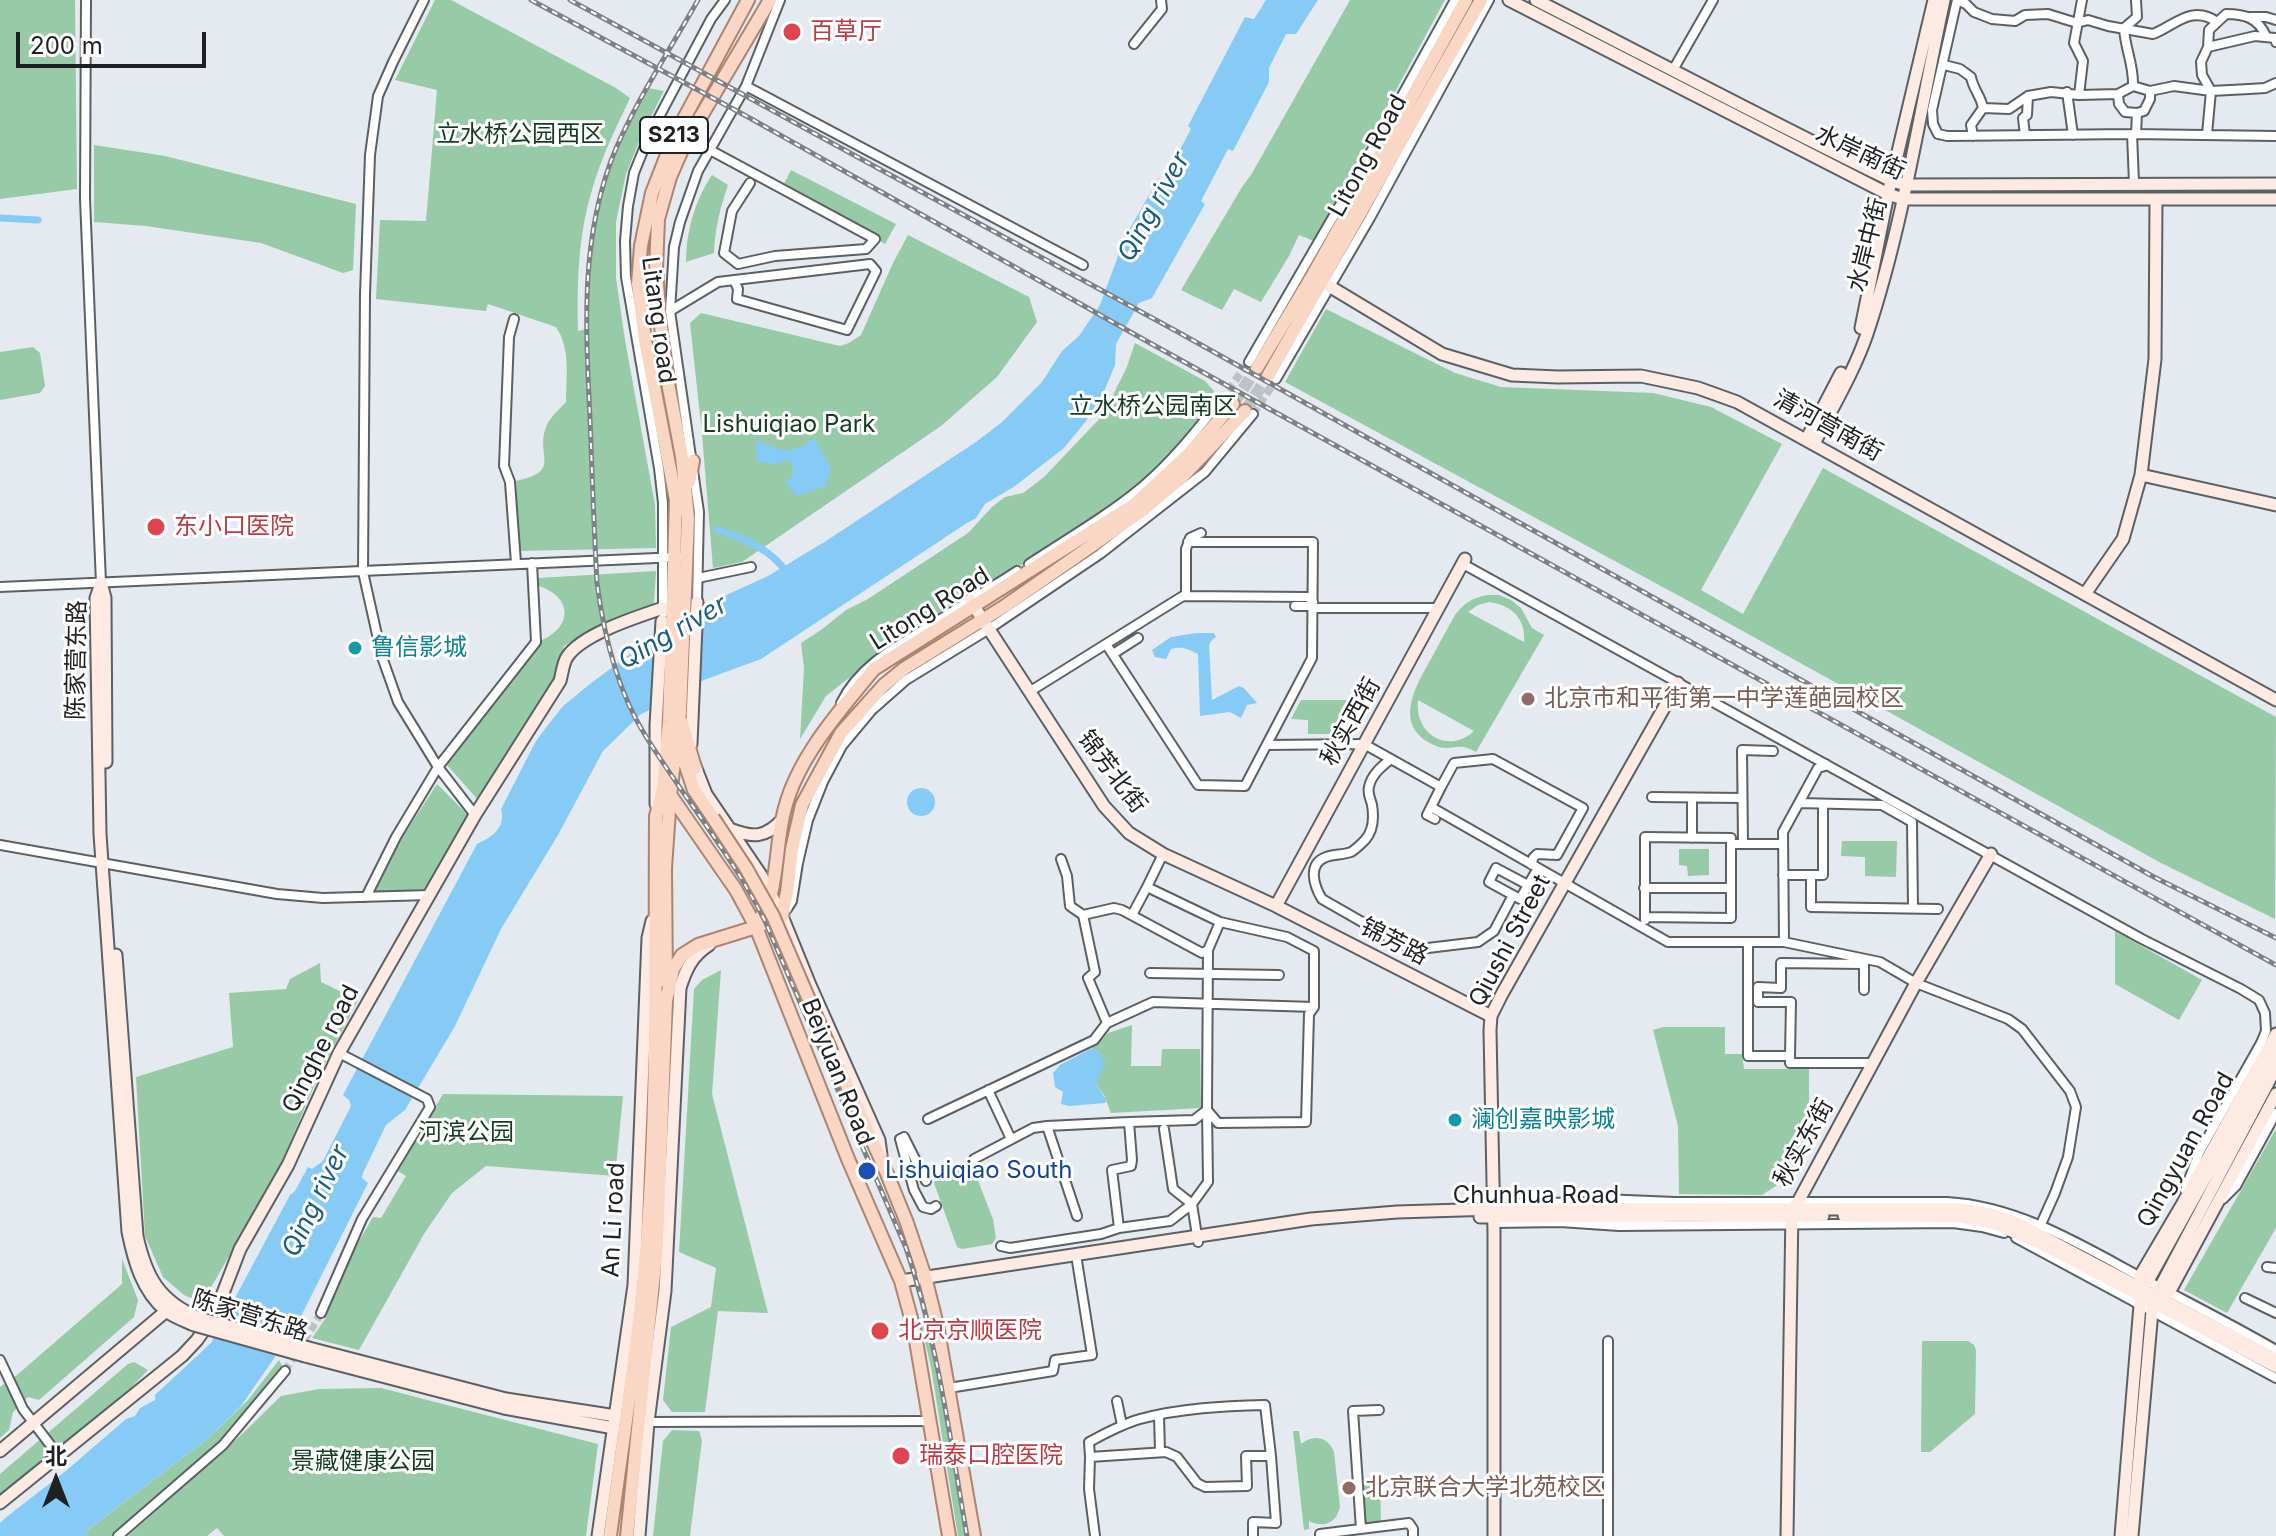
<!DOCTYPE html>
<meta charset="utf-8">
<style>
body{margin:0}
#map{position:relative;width:2276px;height:1536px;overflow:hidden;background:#e4eaef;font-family:Inter,"Noto Sans SC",sans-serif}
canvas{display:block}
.north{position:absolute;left:16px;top:1440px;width:80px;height:80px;-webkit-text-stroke:6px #fff;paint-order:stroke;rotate:0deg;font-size:22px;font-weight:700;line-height:32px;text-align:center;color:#1e2022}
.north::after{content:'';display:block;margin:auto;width:28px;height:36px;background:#1e2022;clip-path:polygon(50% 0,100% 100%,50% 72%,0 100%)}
.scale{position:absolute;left:16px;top:32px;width:190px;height:36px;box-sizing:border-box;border:4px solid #1e2022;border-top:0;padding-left:10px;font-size:24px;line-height:28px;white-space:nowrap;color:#1e2022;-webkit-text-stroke:6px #fff;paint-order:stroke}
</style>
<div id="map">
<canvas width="2276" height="1536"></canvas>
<div class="north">北</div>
<div class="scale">200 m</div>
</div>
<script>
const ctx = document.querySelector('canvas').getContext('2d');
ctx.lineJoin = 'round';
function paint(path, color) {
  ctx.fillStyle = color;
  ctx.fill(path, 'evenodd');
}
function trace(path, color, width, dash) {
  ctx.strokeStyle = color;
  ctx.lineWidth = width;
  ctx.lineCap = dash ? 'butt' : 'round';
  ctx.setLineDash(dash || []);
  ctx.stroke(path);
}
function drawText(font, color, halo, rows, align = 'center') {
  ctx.font = font + ' Inter,"Noto Sans SC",sans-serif';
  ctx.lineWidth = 6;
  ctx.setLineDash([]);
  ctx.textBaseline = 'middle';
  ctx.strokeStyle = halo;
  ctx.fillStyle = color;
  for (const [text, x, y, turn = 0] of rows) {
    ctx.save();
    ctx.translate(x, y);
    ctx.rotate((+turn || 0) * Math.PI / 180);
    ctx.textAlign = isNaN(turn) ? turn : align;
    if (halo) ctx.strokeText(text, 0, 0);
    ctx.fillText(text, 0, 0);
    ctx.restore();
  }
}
paint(new Path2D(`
 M0 0H75L77 189 0 199Z
 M435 0H451L616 88 630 98C616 128 601 158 592 190 578 236 577 283 578 331L586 329C587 271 591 215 612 160 621 135 635 112 648 88L664 91 642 134 626 174 616 222V278L625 340 655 505 656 548 519 551 516 481C563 471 535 456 546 427 549 418 560 409 566 402 566 377 571 349 556 327L488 304 486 311 376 299 380 220 426 221 437 90 395 80Z
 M1350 0H1445L1314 241 1299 235 1289 256 1261 302 1234 289 1222 310 1181 290 1242 187 1251 175Z
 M94 145 165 156 356 204 353 270 343 273 261 243 146 226 94 222Z
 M791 170 896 224 885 244 783 186Z
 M712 175 728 185C720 208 715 229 714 253L686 262C686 232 695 200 712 175Z
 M908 235 1029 297 1037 322 997 377 941 426 742 562 713 568 702 434 690 323 701 313 840 346 849 343 861 335 893 263Z
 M1326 309 1455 373 1501 387 1653 393 1711 407 1782 444 1701 590 1743 614 1823 468 2276 717 2275 919 2161 863 1694 604 1285 382Z
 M1135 343 1205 381 1214 391 1202 414 1163 461 1118 501 1036 557 992 581 918 631 873 659 826 696 800 739 804 668 801 643 821 630 846 610 868 599 968 533 992 507 1005 497 1023 493 1044 477 1103 415 1126 369Z
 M33 347 40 353 45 386 40 393 0 400V352Z
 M656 571 654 604 591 630 564 646 555 679 507 752 480 802 446 764 542 640C573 626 572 597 539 586L538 578Z
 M1487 595H1499L1511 600 1521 608 1532 628 1544 635 1476 752C1472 750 1469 748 1464 747 1453 746 1446 751 1434 745 1392 726 1415 687 1431 659 1439 644 1447 629 1455 615 1464 603 1472 598 1487 595ZM1489 602C1512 605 1526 619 1524 642L1468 612 1478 605ZM1418 700 1474 731C1448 755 1414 734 1418 700Z
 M1301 700H1362L1351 719H1344L1338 734H1308V720L1291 719Z
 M437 784 470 817 430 889 375 892 400 841Z
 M1842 841H1897L1896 877 1865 876V857L1841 856Z
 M1679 849H1709V875L1688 876 1687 866 1679 865Z
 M2115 931 2202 980 2179 1020 2115 984Z
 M320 963 321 982 358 1000 318 1077 277 1173 202 1303 184 1295 163 1277 145 1236 136 1077 233 1047 229 993 286 989 290 979Z
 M721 970 712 1094 768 1313 718 1311 705 1412H672L663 1400 671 1327 711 1307 716 1268 679 1252 694 989 702 980Z
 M1132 1025 1131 1066H1161L1162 1049H1200L1201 1108 1111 1113 1104 1095 1096 1084 1099 1073V1052L1092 1048 1108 1033Z
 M1663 1027H1725V1054H1742L1744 1069H1809V1141L1791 1176 1762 1195 1679 1194 1678 1126 1653 1030Z
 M443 1094 623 1096 615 1176 486 1166 452 1193 424 1234 359 1350 312 1338 325 1319 347 1262 373 1217 381 1218 406 1176 398 1171Z
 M2276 1129V1228L2227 1313 2184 1290Z
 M963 1167 972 1169 975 1173 993 1219 996 1238 992 1244 962 1249 957 1247 934 1183 936 1180Z
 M122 1259 138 1300 134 1317 39 1400 28 1397 13 1412 9 1430 0 1438V1387L17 1375 122 1284Z
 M925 1316 930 1318 970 1536H958L931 1367 920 1320Z
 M1922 1341H1968L1974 1345 1976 1350 1975 1414 1930 1452H1921Z
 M279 1360 285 1371 242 1425 118 1536H87L85 1532 210 1437 248 1400Z
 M134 1362 148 1370 127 1392 0 1499V1474L128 1364Z
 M381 1388 598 1444 586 1536H224L217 1528 207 1536H128L240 1436 281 1396 319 1389Z
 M672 1430 699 1431 702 1440 690 1536H653L663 1441Z
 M1293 1431H1299L1301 1444C1313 1434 1328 1436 1334 1452L1340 1507C1336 1524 1323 1528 1309 1521V1529L1304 1530Z
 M1362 1479H1380L1381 1523 1363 1525Z`), '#97caa7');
paint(new Path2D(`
 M1266 0H1318L1296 34H1286L1269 68V82L1233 151 1228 149 1201 201 1205 204 1152 298 1139 303 1116 344 1115 365 1105 389 1086 421 1064 448 1015 486 985 504 976 518 967 523 761 659 704 680 640 715 603 751 558 835 501 929 455 1026 405 1110 386 1125 363 1173 362 1178 368 1183 295 1328 241 1406 210 1437 86 1531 87 1536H0V1523L9 1515 67 1470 126 1419 135 1416 140 1408 155 1400V1395L211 1343 290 1195 295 1191 308 1167 312 1169 323 1161 351 1106 349 1100 343 1095 477 844C492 837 506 828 501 809L536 741 548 725 563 706 590 684 630 654 722 597 768 576 826 541 976 442 1002 422 1042 382 1062 351 1079 336 1100 305 1125 237 1159 178 1164 180 1191 129 1188 126 1245 17 1254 19Z
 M814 437 831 468 826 486 796 496 785 481 791 479 793 469 790 460 775 464 757 462 756 440C782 450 791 458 814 437Z
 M1196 633H1214L1216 637 1212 640 1209 645 1212 700 1239 686 1244 688 1257 703 1247 705 1241 718 1230 712 1200 716 1198 654C1188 649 1182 646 1171 649L1166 659 1155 657 1152 650 1171 637Z
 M907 802a14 14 0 1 1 28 0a14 14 0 1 1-28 0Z
 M1092 1048 1099 1052 1105 1063 1096 1084 1107 1101 1105 1103 1069 1106 1061 1104 1063 1092 1055 1087 1053 1073 1060 1065Z`), '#85cbf5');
trace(new Path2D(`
 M0 218 38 220
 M717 530C744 538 771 549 788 574`), '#85cbf5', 7);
trace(new Path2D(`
 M1221 400 1249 362
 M1253 414 1276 379
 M285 1371 321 1313`), '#bcc2c6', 8, [8, 4]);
trace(new Path2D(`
 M1233 404 1257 368
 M1245 411 1268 376`), '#bcc2c6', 12, [12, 6]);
const street = new Path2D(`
 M86 0 85 199 101 583
 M424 0 393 62 378 96 370 155 365 294 363 572 382 657 398 702 438 767 475 815
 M1957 0 1932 110 1933 124 1938 134 1947 136 2132 134
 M1957 0 1966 4 1974 12 1992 19 2015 21 2025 15 2048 14 2077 23 2088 20 2108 26 2153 34C2174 26 2192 4 2217 22
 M2136 0 2137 17 2124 28C2125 49 2134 65 2133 86L2150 91V99L2144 111 2137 113 2136 134
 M2250 17H2266L2276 20
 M1134 44 1162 9 1161 0
 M2208 47 2209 30 2226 14C2245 14 2258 18 2266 36
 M1944 65 1960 69 1971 77C1973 89 1981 96 1983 108L1971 125 1973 136
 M1673 70 1713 0
 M746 86 1083 265
 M2133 86 2118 94 2119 104 2125 112 2137 113
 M2150 91 2174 86 2211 91 2249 89 2265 88 2276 83
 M2067 92 2073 135
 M2079 95 2083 61 2074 43 2082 0
 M1983 108 2009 109 2028 96 2051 92 2079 95 2118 94
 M2207 134 2211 91 2202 75 2201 62 2208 47 2255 36 2275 38 2276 42
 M2025 135 2023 118 2027 115 2028 96
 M710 150 875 239 866 249 775 256 738 264 724 253 732 211 750 183
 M2134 183 2132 134 2276 136
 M670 311 718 282 870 264 876 271 847 330 737 299 738 289 734 280
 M514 319 509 337 504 466 510 482 516 563
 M1249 362 1373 148 1455 0
 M1276 379 1370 218 1489 0
 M1029 564C1067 539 1107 516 1142 487 1172 462 1197 430 1221 400
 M1463 564 2142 939 2241 989 2259 1000 2265 1013 2266 1031 2261 1043 2199 1153 2185 1190
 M698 578 751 567
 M0 587 679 557
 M1186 596V549L1190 538 1201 533
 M697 602 699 512 670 311 674 247 680 222 698 171 746 86 780 0
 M1295 606H1313
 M1313 608H1438
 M663 613V503L659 468 626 277 625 241 628 206 634 173 649 136 711 19 725 0
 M1106 644 1198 785 1245 786 1312 658 1313 542H1188
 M1113 654 1138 638
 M1029 692 1183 596 1308 597 1313 602
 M841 703C859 665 899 645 933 624 961 606 989 589 1017 571
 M1267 745 1364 744 1441 787 1431 807 1668 942H1784L1880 962 1916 983 2008 1019 2022 1029 2070 1091 2076 1107 2068 1157 2055 1193 2037 1233
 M1391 759C1382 766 1371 775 1369 787 1367 794 1371 799 1372 805 1374 817 1373 831 1365 840 1361 844 1355 850 1351 852 1343 855 1334 854 1326 857 1307 864 1314 886 1322 899L1411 950 1478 942 1494 931 1513 895
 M1441 787 1454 763 1493 759 1583 808 1557 855 1537 854 1533 858 1532 865
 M1652 797 1742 798
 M1799 803 1882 805 1912 822 1913 908
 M1431 807 1427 815 1435 819
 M1692 838V798
 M1743 844 1742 750 1773 751
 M0 845 277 894 323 898 430 895
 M1163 854 1147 887 1220 922 1208 950 1202 953 1122 910 1114 908 1083 915 1095 972 1088 978 1107 1023 1153 1002 1314 1007
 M1061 859 1067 876 1070 906 1083 915
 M1783 875H1823V804
 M1811 875V907L1938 909
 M1528 885 1496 868 1489 882 1520 899 1538 868
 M1644 888H1731
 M366 897 396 837 438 767 536 642 532 563
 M787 909 792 901 798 863 808 820 823 782 842 746 872 710 906 680 989 629 1100 554 1205 472 1253 414
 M1132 915 1147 887
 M1645 917 1731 918V844H1783
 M1645 920V837L1731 838
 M1748 942V1056H1790V1063H1873
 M1784 942 1783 832 1818 768 1825 766 1826 764
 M1864 959V990
 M1150 973 1279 975
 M1790 1056 1791 1002H1758V987L1781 988V963L1864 964
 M988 1090 1011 1139
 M1207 1110 1208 1182 1192 1204 1170 1221 1119 1228 1112 1170 1131 1166 1132 1160 1129 1122 1194 1120 1207 1110 1208 950
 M1207 1110 1218 1123 1306 1122 1309 1014 1314 1007V951L1287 937 1220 922
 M928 1119 1094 1040 1107 1023
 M1047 1126 1129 1122
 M1164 1129 1173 1189 1192 1204 1198 1242
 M974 1159 1033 1128 1047 1126 1077 1216
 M926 1181 904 1137 900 1139 914 1190 923 1207 931 1209 936 1206
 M2223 1199 2236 1186 2276 1113
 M1512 1204 1586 1202 1602 1199 1675 1202H1947C2019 1206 2083 1246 2146 1280 2189 1303 2233 1325 2276 1350
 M1494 1223 1560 1222 1619 1226 1953 1223 1982 1227 2004 1233
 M2016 1238 2276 1378
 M1001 1246 1010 1248 1101 1234 1119 1228
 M2267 1267 2276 1268
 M2245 1298 2276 1313
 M321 1313 362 1219 430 1107 427 1099 339 1053
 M1608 1341V1536
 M0 1360 23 1409 58 1455
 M949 1388 1053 1371 1055 1360 1092 1355 1077 1261
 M1117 1401 1122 1425
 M1159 1415 1160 1452
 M648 1422 930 1421
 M1090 1457 1089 1442C1106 1433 1122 1424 1140 1419 1181 1408 1224 1406 1265 1405L1271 1456
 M1361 1529 1353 1411 1379 1410
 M118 1536 223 1445 285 1371
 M1095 1536 1089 1489 1090 1457 1166 1452 1177 1457 1197 1483 1205 1487 1247 1486 1246 1456H1271L1276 1523 1253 1522V1536
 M1320 1536V1534L1409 1523 1413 1529V1536`);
const secondary = new Path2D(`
 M1509 0 1888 194 1903 199H2276
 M1536 0C1654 60 1772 123 1892 181L1906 185 2276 184
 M1329 286 1442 354 1512 375 1558 377 1641 376 1698 388 1737 402 2276 700
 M1861 328 1888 194 1934 0
 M1806 440 1841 373
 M1814 444C1832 408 1854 372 1867 334 1903 226 1920 111 1944 0
 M2141 475 2276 505
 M101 583 96 598 100 834 128 1232C134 1261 142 1291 166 1311 174 1317 185 1321 194 1325
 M101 583 105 598 106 762
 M2085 594 2123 539 2141 475 2155 359 2156 199
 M970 600 1104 806 1129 833 1163 854 1276 906 1491 1016
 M691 744 697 602
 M693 761 706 794 761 875 782 916 810 985 879 1140 881 1155
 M656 804V725L662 621
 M730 829C753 838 765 838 782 820
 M1276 906 1465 559
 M116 955 137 1236C146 1277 159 1301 199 1318
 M1844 1216 1960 1217 1993 1223 2041 1244 2276 1367
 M1480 1217 1823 1216
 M901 1281 1311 1219 1397 1212 1494 1209H1959L1991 1214 2019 1224 2276 1359
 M2144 1288 2140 1276 2183 1203 2276 1034
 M2156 1295 2170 1291 2276 1094
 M309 1348 506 1399 616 1416
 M305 1356 504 1408 614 1428
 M0 1451 171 1307
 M0 1503 182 1356 197 1340 215 1314 240 1249 288 1165 339 1053 475 815 560 681C562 674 563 663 567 657 582 634 637 617 663 608
 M598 1536 634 1285 648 938 652 921
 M639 1536 648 1422 665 1291 680 988C686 969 692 956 709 945
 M1494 1536V1233L1490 1030 1491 1016 1502 994 1678 683
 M1787 1536 1792 1209 1798 1202 1916 983 1991 854
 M2121 1536 2140 1305 2144 1288 2276 1051
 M2132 1536 2152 1311 2156 1295 2276 1068`);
const primary = new Path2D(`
 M1257 368 1314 273 1466 0
 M1268 376 1481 0
 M689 482 693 461
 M682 723 695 768
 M680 748 694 790 713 818
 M671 796 736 890 756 927 848 1159 901 1281 914 1329 949 1536
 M756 927C761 917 768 905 771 894 778 866 777 836 785 808 798 757 841 709 874 669L1135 504 1191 452 1233 404
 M666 982 665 868 670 796 680 712 688 518 682 457 668 383 659 310 656 269 658 219 670 177 684 145 770 0
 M832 1053 883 1164 907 1223 925 1277 937 1325 974 1536
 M610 1536C623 1438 639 1340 647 1241 658 1100 655 957 656 816L663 789 669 722 676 500 645 340 638 284 641 246 652 193 674 137 748 0
 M627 1536 657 1244 666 1001 673 969 682 955 698 945 756 927 782 916 787 892 792 849 802 805 841 733 884 685 905 668 1005 606 1143 510 1181 478 1245 411`);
trace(street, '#5b6065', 12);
trace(secondary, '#5b6065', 15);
trace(primary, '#ab8472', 16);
trace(street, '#fff', 8);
trace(secondary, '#fdeae2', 11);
trace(primary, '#fad6c4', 12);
const rail = new Path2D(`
 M531 0 748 117 1150 343 2276 965
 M570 0 1178 332 2154 877 2276 938
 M698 0C670 50 631 108 611 161 580 246 586 330 590 419 592 474 594 529 597 583 604 636 617 690 645 735 684 798 732 855 765 921L906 1248C938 1343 950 1439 967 1536`);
trace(rail, '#7d8185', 5);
trace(rail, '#fff', 2, [6]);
const secondaryBridge = new Path2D(`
 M199 1318 309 1348
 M194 1325 305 1356`);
const primaryBridge = new Path2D(`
 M713 818 746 868 773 916 832 1053`);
trace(secondaryBridge, '#5b6065', 15, []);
trace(primaryBridge, '#ab8472', 16, []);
trace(secondaryBridge, '#fdeae2', 11);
trace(primaryBridge, '#fad6c4', 12);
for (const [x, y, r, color] of [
 [792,32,10,"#e0444e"],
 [156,527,10,"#e0444e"],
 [355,648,8,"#0f9aa8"],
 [1528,699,8,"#8d6e63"],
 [1455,1120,8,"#0f9aa8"],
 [867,1171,10,"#1a4fb4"],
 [880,1331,10,"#e0444e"],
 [901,1456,10,"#e0444e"],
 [1349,1488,8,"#8d6e63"]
]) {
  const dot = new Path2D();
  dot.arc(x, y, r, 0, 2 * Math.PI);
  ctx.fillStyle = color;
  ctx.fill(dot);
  trace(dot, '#fff', 3);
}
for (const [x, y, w] of [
 [674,135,68]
]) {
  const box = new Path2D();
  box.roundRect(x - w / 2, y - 18, w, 36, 6);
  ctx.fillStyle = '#fff';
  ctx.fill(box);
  trace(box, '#1e2022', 2);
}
drawText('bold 22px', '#1e2022', null, [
 ["S213",674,135]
]);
drawText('24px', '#be3a42', '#fff', [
 ["百草厅",810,32],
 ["东小口医院",174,527],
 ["北京京顺医院",898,1331],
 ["瑞泰口腔医院",919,1456]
], 'left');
drawText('24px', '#163a24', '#fff', [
 ["立水桥公园西区",520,135],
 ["立水桥公园南区",1153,407],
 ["Lishuiqiao Park",789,425],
 ["河滨公园",466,1133],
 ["景藏健康公园",363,1462]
]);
drawText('24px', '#1e2022', '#fff', [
 ["水岸南街",1860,153,25],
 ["Litong Road",1368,156,-61],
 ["水岸中街",1868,245,-76],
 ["Litang road",658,320,82],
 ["清河营南街",1828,426,29],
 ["Litong Road",930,609,-32],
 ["陈家营东路",77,660,-89],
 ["秋实西街",1351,722,-61],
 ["锦芳北街",1112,772,53],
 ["Qiushi Street",1510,941,-62],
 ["锦芳路",1394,942,27],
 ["Qinghe road",321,1049,-63],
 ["Beiyuan Road",837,1072,68],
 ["秋实东街",1804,1143,-61],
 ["Qingyuan Road",2186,1150,-61],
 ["Chunhua Road",1536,1196],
 ["An Li road",614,1220,-87],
 ["陈家营东路",250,1316,17]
]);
drawText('24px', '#0d838f', '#fff', [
 ["鲁信影城",371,648],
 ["澜创嘉映影城",1471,1120]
], 'left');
drawText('24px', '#785e54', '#fff', [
 ["北京市和平街第一中学莲葩园校区",1544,699],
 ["北京联合大学北苑校区",1365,1488]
], 'left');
drawText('24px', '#164399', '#fff', [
 ["Lishuiqiao South",885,1171]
], 'left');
drawText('italic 26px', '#185d80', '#fff', [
 ["Qing river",1154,207,-61],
 ["Qing river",673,633,-30],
 ["Qing river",316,1201,-64]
]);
</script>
